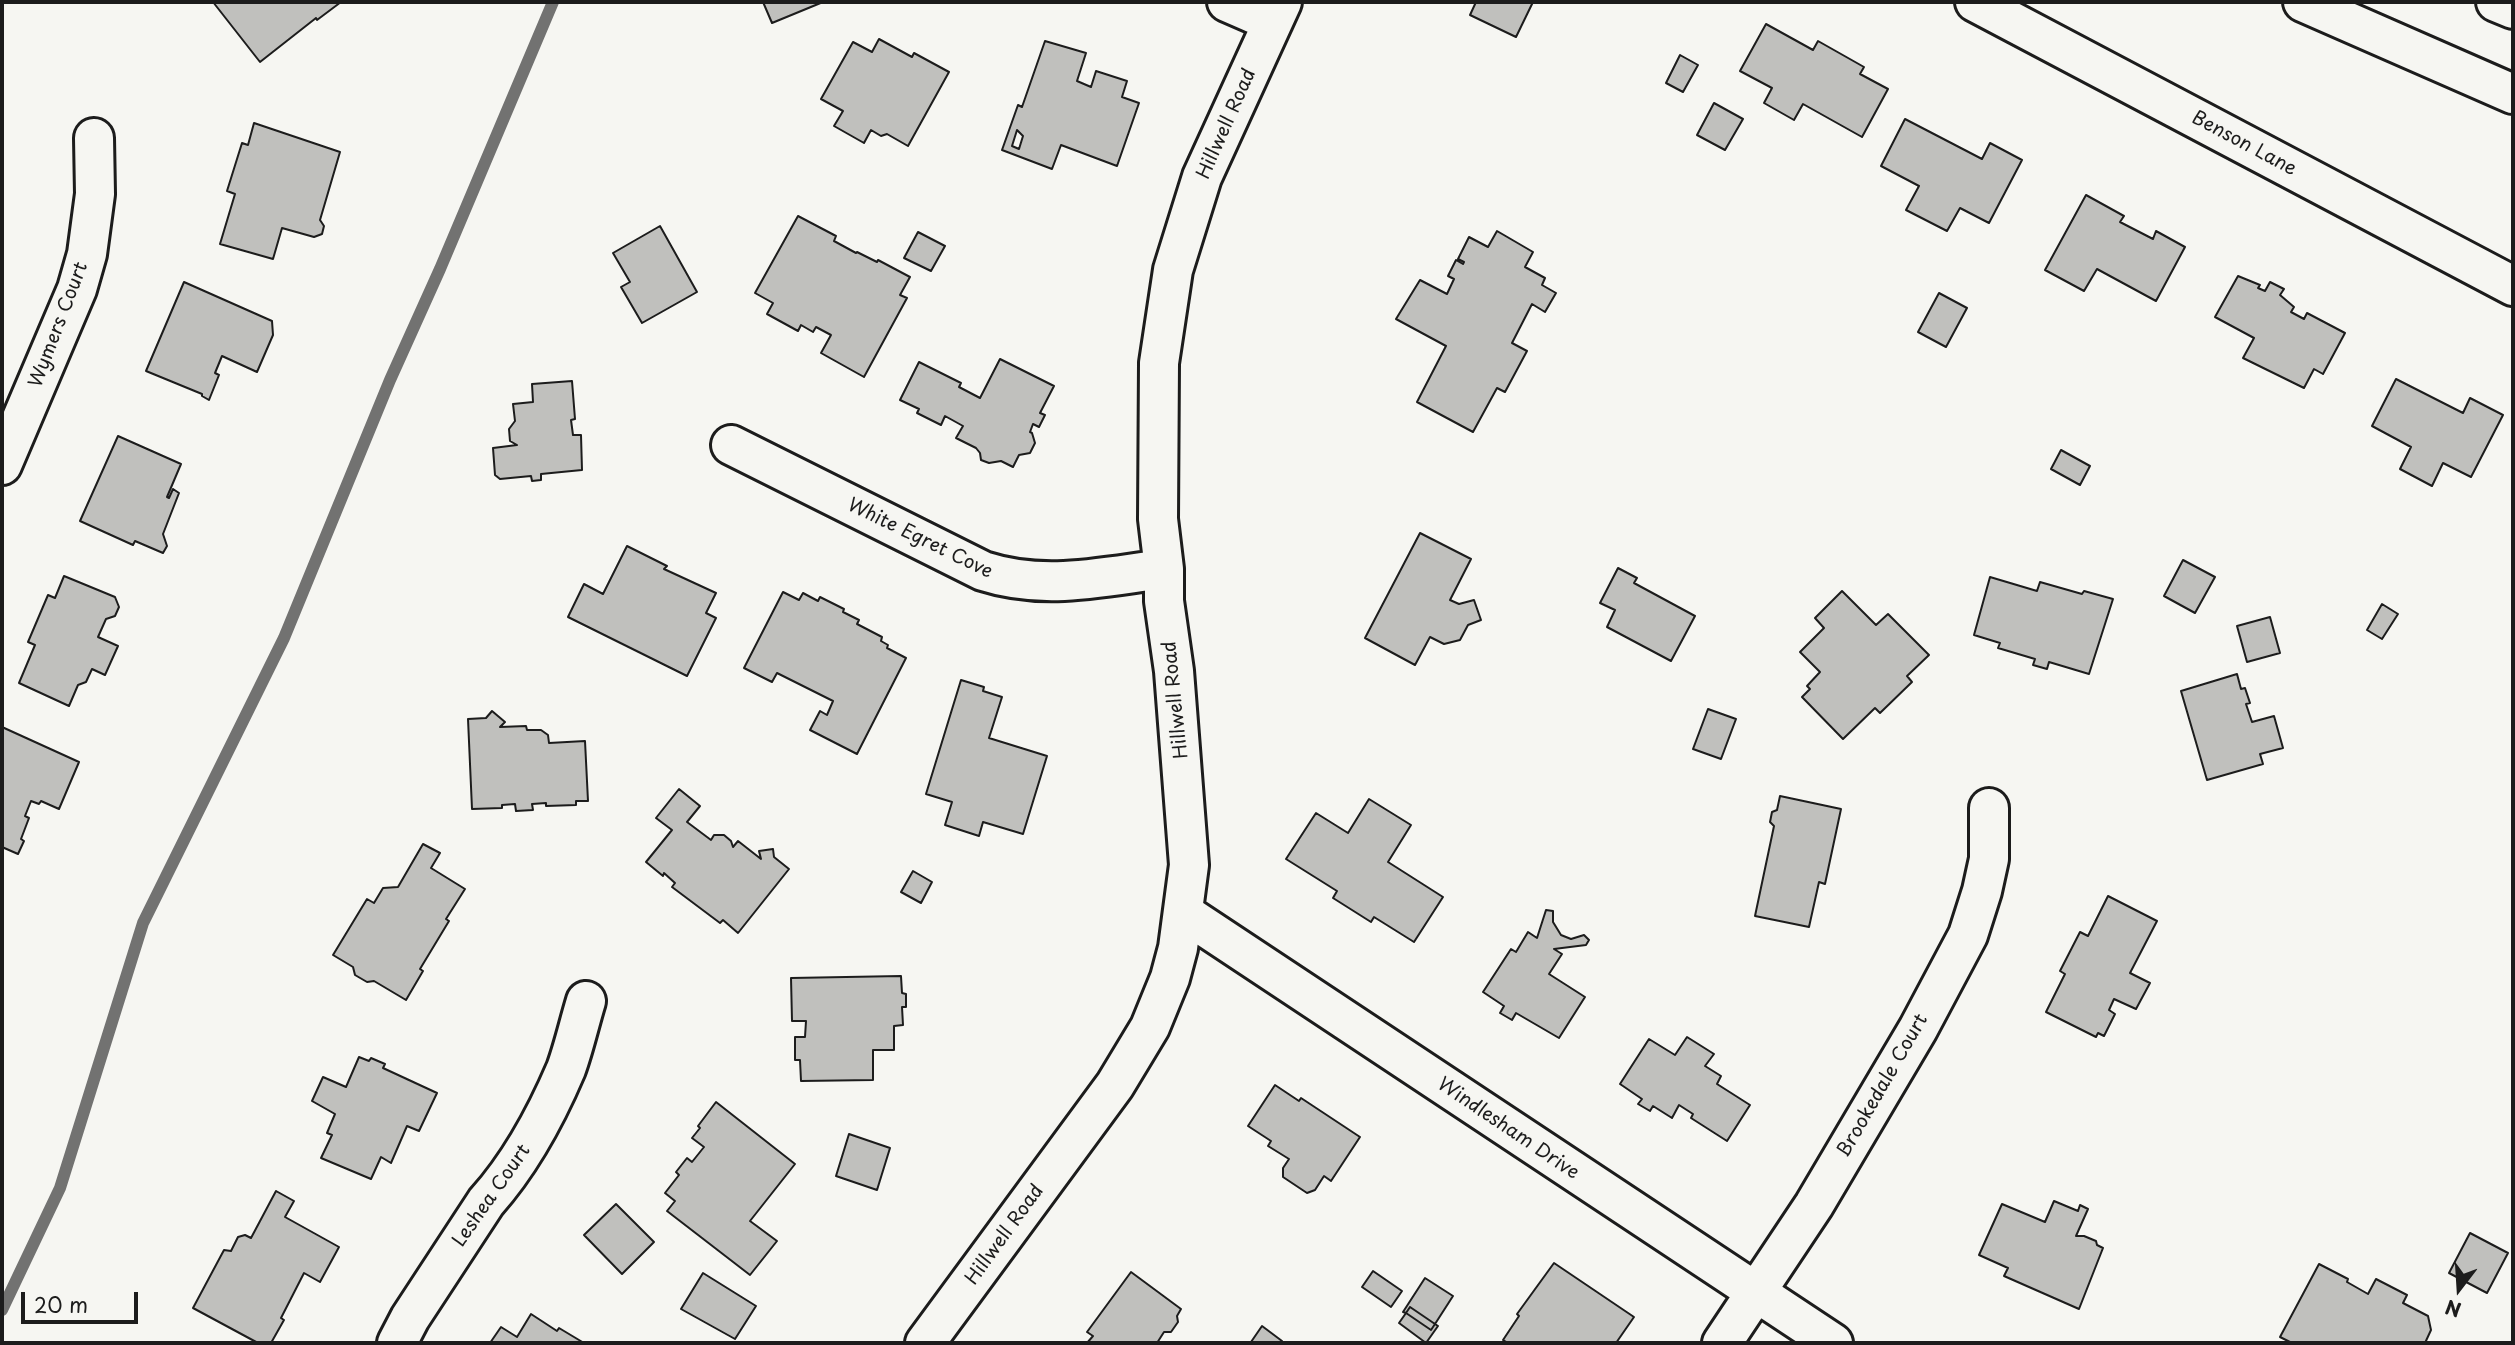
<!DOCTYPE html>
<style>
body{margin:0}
#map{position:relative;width:2515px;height:1345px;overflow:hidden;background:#f6f6f2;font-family:"Playpen Sans",sans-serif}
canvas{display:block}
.frame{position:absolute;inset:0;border:4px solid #1c1c1c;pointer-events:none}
.north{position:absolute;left:2424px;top:1254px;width:70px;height:70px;-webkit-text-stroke:5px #f6f6f2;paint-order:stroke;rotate:197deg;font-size:19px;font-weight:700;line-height:28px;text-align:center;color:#1c1c1c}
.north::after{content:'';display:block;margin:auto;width:24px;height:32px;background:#1c1c1c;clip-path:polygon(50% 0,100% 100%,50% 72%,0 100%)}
.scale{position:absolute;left:21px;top:1292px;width:117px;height:32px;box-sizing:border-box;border:4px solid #1c1c1c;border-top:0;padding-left:9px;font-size:21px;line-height:24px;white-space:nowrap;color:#1c1c1c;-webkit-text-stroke:5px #f6f6f2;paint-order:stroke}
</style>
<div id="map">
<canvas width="2515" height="1345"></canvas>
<div class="frame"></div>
<div class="north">N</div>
<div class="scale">20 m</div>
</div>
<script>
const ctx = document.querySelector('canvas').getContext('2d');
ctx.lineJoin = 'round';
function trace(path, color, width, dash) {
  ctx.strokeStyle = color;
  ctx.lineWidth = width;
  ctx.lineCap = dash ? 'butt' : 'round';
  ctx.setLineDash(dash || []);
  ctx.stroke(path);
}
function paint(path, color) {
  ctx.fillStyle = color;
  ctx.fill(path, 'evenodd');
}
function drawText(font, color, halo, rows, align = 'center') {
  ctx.font = font + ' "Playpen Sans",sans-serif';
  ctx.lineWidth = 5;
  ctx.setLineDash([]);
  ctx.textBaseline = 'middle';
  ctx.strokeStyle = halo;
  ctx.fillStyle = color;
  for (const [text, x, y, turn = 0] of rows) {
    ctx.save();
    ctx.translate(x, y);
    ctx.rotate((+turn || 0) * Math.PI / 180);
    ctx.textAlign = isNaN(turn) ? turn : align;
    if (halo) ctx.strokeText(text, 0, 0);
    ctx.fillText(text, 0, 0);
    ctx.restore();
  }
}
trace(new Path2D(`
 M2 1310 60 1188 143 923 284 638 390 380 440 269 553 2`), '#727271', 12);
const building = new Path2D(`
 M213 2H341L317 20 316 18 260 62Z
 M763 2H823L772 23Z
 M1476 2H1533L1516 37 1470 15Z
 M1766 24 1813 50 1818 41 1864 67 1860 74 1888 89 1862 137 1803 104 1794 120 1764 103 1772 88 1740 71Z
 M879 39 912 57 914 53 949 72 908 146 887 134 881 136 871 130 864 143 834 126 843 111 821 99 853 42 872 52Z
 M1045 41 1086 53 1077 81 1091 87 1096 71 1127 81 1122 97 1139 103 1117 166 1061 145 1052 169 1002 150 1018 105 1022 107ZM1017 130 1023 136 1019 149 1012 146Z
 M1680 55 1698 65 1683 92 1666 83Z
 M1714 103 1743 119 1725 150 1697 135Z
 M1905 119 1982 159 1990 143 2022 160 1989 223 1960 208 1947 231 1906 210 1919 186 1881 166Z
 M254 123 340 152 320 220 324 226 322 234 314 237 282 228 273 259 220 244 235 194 227 191 242 143 248 145Z
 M2086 195 2124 216 2120 222 2153 239 2156 231 2185 247 2156 301 2097 269 2084 291 2045 270Z
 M798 216 836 236 834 241 856 253 857 252 877 262 878 260 910 277 900 295 907 298 864 377 821 353 831 335 816 327 813 332 801 325 798 331 767 314 773 303 755 293Z
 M660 226 697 292 642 323 621 287 630 282 613 253Z
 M1497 231 1533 252 1525 267 1545 278 1542 285 1556 293 1545 312 1532 304 1512 343 1527 351 1505 392 1497 388 1473 432 1417 402 1446 346 1396 319 1420 280 1447 294 1454 279 1448 276 1456 260 1463 264 1464 262 1458 259 1469 237 1488 247Z
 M918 232 945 246 931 271 904 258Z
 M2238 276 2260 285 2258 288 2265 291 2270 282 2284 289 2280 295 2294 307 2291 312 2304 319 2307 313 2345 333 2323 374 2314 369 2304 388 2243 358 2254 338 2215 317Z
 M184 282 272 321 273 335 257 372 222 356 215 373 219 375 209 400 202 396V394L146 371Z
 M1939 293 1967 308 1946 347 1918 332Z
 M1000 359 1054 386 1040 413 1045 415 1039 427 1033 424 1030 432 1032 433 1035 443 1030 453 1019 455 1013 467 1001 461 989 463 981 460 980 453 976 448 956 438 963 426 945 416 941 425 917 413 919 409 900 400 919 362 961 383 959 387 980 398Z
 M2396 379 2463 413 2470 398 2503 415 2471 477 2443 463 2432 486 2400 469 2411 447 2372 426Z
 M572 381 575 419 571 420 573 435H581L582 470 541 474V480L532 481 531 476 500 479 495 475 493 448 517 445 510 441 509 429 515 421 513 404 533 402 532 384Z
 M118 436 181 464 167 497 169 498 173 489 179 493 163 534 167 546 163 553 135 541 133 545 80 521Z
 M2061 450 2090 466 2080 485 2051 469Z
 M1420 533 1471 559 1450 600 1459 604 1474 600 1481 620 1468 625 1460 640 1444 644 1430 637 1415 665 1365 638Z
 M627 546 667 566 664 569 716 593 706 613 716 618 687 676 568 617 584 584 603 594Z
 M2183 560 2215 577 2195 613 2164 596Z
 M1618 568 1637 578 1634 583 1695 616 1671 661 1607 627 1615 610 1600 603Z
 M64 576 115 597 119 607 115 616 106 619 98 637 118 646 105 675 92 669 86 682 78 685 69 706 19 683 35 645 28 642 48 595 55 598Z
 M1990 577 2037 591 2040 582 2082 594 2084 591 2113 599 2089 674 2049 662 2047 669 2033 665 2035 659 1998 648 2000 643 1974 635Z
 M1842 591 1876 625 1888 614 1929 655 1907 676 1912 682 1880 713 1875 708 1843 739 1802 697 1810 689 1807 686 1820 672 1800 652 1824 628 1815 618Z
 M783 592 799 600 803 593 818 601 820 597 844 609 843 612 859 620 857 624 882 637 881 641 888 645 887 648 906 658 857 754 810 730 820 711 827 715 833 701 777 673 772 682 744 668Z
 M2382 604 2398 614 2382 639 2367 630Z
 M2270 617 2280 653 2247 662 2237 626Z
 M2237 674 2241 689 2245 688 2250 703 2246 704 2252 722 2274 716 2283 748 2260 754 2263 764 2207 780 2181 691Z
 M961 680 984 687 983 691 1002 697 989 738 1047 756 1023 834 983 822 979 836 945 825 952 802 926 794Z
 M1708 709 1736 719 1721 759 1693 749Z
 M492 711 505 722 500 727 526 726 527 730H541L548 735 549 743 585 741 588 801H576V805L546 806V803L532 804 533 810 516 811 515 804 502 805V808L472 809 468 719 486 718Z
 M2 727 79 762 59 809 41 801 39 804 31 801 25 816 29 818 21 839 24 841 18 854 2 847Z
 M679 789 700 806 687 822 711 840 714 835H724L731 841 733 847 738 841 761 859 759 851 773 849 774 857 789 869 738 933 723 920 720 923 672 887 675 883 664 873 663 876 646 862 672 830 656 818Z
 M1780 796 1841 809 1825 884 1819 882 1809 927 1755 916 1774 826 1770 822 1772 812 1777 810Z
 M1369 799 1411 825 1388 862 1443 897 1414 942 1374 917 1371 922 1333 898 1337 891 1286 859 1316 813 1348 833Z
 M423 844 440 853 431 868 465 889 446 919 449 921 420 969 423 971 406 1000 374 981 367 982 355 975 353 967 333 955 367 899 374 903 383 888 398 887Z
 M913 871 932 882 921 903 901 892Z
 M2108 896 2157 921 2130 973 2150 983 2136 1009 2114 999 2109 1010 2115 1014 2104 1036 2098 1033 2096 1037 2046 1012 2065 974 2060 971 2080 932 2088 936Z
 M1546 910 1553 911V922L1561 935 1571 939 1584 935 1589 940 1586 945 1554 949 1562 954 1549 974 1585 997 1559 1038 1516 1013 1512 1020 1500 1013 1504 1006 1483 992 1511 949 1516 952 1528 932 1537 938Z
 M901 976 902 993 906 994V1007H902L903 1025 894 1026V1050H873V1080L801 1081 800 1060H795V1037H805L806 1021H792L791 978Z
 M1687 1037 1714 1054 1705 1066 1721 1076 1717 1084 1750 1105 1727 1141 1691 1118 1693 1114 1679 1105 1672 1118 1653 1106 1650 1111 1638 1104 1642 1099 1620 1084 1649 1039 1675 1055Z
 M359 1057 369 1061 371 1058 385 1064 383 1068 437 1093 419 1131 407 1126 391 1163 381 1157 371 1179 321 1158 332 1135 327 1133 335 1114 312 1101 323 1077 346 1087Z
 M1275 1085 1299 1101 1301 1098 1360 1137 1331 1181 1324 1176 1315 1190 1307 1193 1283 1177V1168L1289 1159 1268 1146 1271 1141 1248 1126Z
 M716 1102 795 1164 750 1221 777 1241 750 1275 667 1211 675 1201 665 1193 679 1175 676 1172 687 1158 692 1162 704 1147 692 1138 700 1128 698 1126Z
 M849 1134 890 1148 877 1190 836 1176Z
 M276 1191 294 1201 285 1217 339 1247 320 1282 304 1273 281 1318 284 1320 271 1343H258L193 1308 224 1250 231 1251 238 1237 245 1235 251 1238Z
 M2054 1201 2078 1211 2080 1205 2088 1209 2076 1236H2084L2096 1241 2097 1245 2103 1248 2079 1309 2004 1276 2008 1268 1979 1255 2002 1204 2045 1222Z
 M616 1204 654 1242 622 1274 584 1235Z
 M2470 1233 2508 1253 2487 1293 2449 1273Z
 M1554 1263 1634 1317 1616 1343H1508L1503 1340 1519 1316 1517 1314Z
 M2319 1264 2348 1279 2347 1282 2368 1294 2376 1279 2407 1295 2403 1303 2428 1316 2431 1330 2425 1343H2292L2280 1337Z
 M1373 1271 1402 1291 1391 1307 1362 1287Z
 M1131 1272 1181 1309 1177 1316 1178 1322 1171 1332H1164L1157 1343H1087L1093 1336 1087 1332Z
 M703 1273 756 1306 735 1339 681 1309Z
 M1425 1278 1453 1296 1435 1324 1410 1307 1406 1313 1403 1312Z
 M1410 1307 1435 1324 1431 1330 1406 1313Z
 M1406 1313 1431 1330 1435 1324 1438 1326 1426 1343 1399 1323Z
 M531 1314 557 1331 559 1328 584 1343H490L501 1327 517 1337Z
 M1262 1326 1282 1341 1281 1343 1251 1342Z`);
paint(building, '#c0c0bd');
trace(building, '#1c1c1c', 2);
const minor = new Path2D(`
 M1227 2 1273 22
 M1975 2 2513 286
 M731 445 983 571C1045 591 1100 577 1164 569
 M2 465 77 289 87 254 95 194 94 138
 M1184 913 1833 1343
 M397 1343 410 1318 486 1202C520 1164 546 1116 566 1069 574 1047 579 1024 586 1001
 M925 1343 1115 1085 1150 1027 1170 978 1178 948 1189 865 1174 671 1164 601V569L1158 519 1159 363 1173 270 1202 177 1282 2
 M1722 1343 1814 1205 1918 1029 1968 935 1982 891 1989 859V808`);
const major = new Path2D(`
 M2303 2 2513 94
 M2496 2 2513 9`);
trace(minor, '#1c1c1c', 44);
trace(major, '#1c1c1c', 44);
trace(minor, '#f6f6f2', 38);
trace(major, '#f6f6f2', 38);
drawText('19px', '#1c1c1c', '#f6f6f2', [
 ["Hillwell Road",1227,124,-66],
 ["Benson Lane",2244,144,28],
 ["Wymers Court",59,325,-69],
 ["White Egret Cove",920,539,26],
 ["Hillwell Road",1176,700,-96],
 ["Brookedale Court",1883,1086,-60],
 ["Windlesham Drive",1508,1129,34],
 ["Leshea Court",492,1196,-55],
 ["Hillwell Road",1005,1235,-54]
]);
</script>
